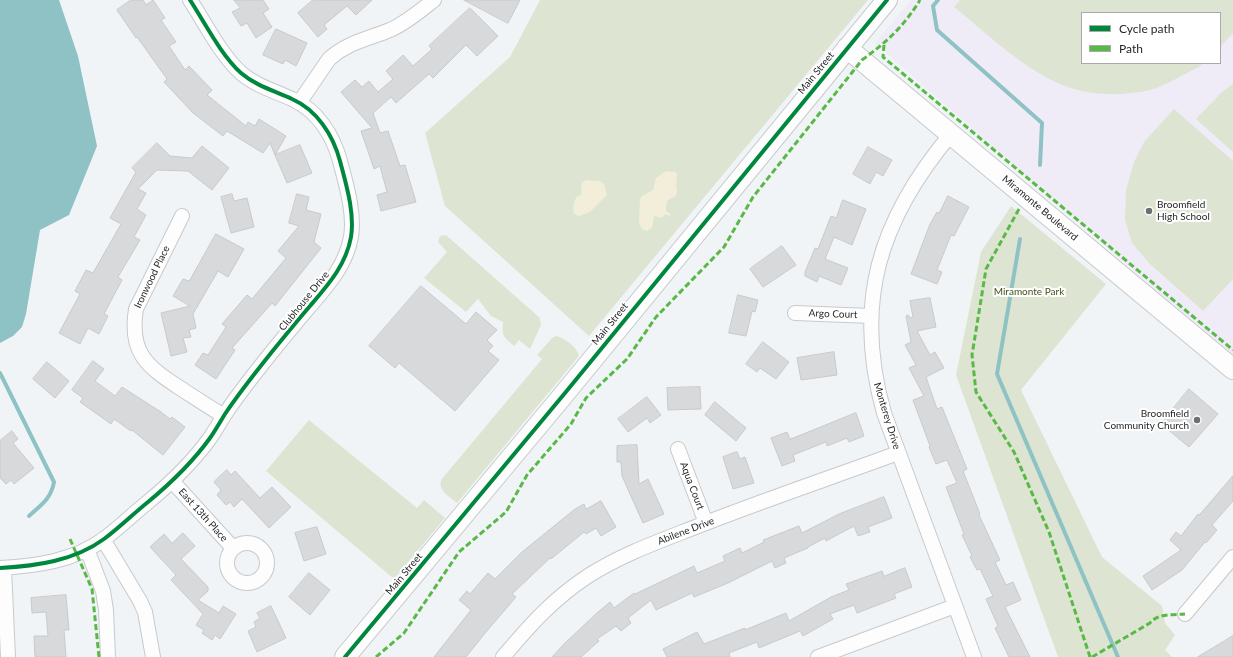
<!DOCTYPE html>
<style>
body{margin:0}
#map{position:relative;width:1233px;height:657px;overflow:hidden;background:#f1f4f6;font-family:Lato,sans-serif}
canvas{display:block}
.legend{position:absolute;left:1081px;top:12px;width:140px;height:52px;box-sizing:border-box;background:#fff;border:1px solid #a8a9a9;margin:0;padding:5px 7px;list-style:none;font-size:12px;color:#262728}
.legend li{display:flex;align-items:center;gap:8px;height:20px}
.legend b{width:20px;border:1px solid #a8a9a9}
</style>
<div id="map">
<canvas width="1233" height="657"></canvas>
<ul class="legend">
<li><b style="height:5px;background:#00873e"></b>Cycle path</li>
<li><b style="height:5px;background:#58b947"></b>Path</li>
</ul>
</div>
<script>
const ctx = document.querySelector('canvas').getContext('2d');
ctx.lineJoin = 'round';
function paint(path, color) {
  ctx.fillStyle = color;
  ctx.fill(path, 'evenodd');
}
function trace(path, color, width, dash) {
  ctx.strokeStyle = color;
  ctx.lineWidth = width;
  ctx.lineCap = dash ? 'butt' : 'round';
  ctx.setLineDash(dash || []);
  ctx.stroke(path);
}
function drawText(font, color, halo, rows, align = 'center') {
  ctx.font = font + ' Lato,sans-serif';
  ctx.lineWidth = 4;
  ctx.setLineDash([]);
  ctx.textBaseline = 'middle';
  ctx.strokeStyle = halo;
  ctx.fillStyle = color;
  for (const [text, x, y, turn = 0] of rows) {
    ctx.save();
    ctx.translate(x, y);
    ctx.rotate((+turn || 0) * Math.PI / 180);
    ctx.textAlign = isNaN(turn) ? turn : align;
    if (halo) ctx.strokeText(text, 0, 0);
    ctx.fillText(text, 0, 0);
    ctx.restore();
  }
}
paint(new Path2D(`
 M911 0H1233V359L875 43ZM1082 13H1220V63H1082Z`), '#efecf8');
paint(new Path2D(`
 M540 0H868L589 336 445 206 425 133 510 57Z
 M960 0H1233V33L1220 47V13H1082V63H1203L1199 67C1186 73 1163 87 1150 90 1124 96 1093 96 1068 87 1027 73 988 34 954 7Z
 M1233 84V152L1196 119 1222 92Z
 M1174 109 1233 161V279L1203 311 1150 264 1132 243 1125 220 1126 190 1134 162 1144 142Z
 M1011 206 1106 284 1021 390 1102 557 1162 606 1165 623 1175 635 1165 650 1172 657H1058L956 375 981 252Z
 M446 235 540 318 541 325 530 349 519 340 514 346C503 336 502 337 503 322L491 316 478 299 466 312 424 278 447 252 438 242 440 236Z
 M556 336C565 338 577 347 579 356L457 503C450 497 438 491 441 480L542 359 537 355 552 338Z
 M309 420 417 508 424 500 445 518 394 579 266 471Z`), '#dde5d2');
paint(new Path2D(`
 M666 171 675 172 677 174 676 186 677 191 676 196 668 200 666 205V211L671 214 669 216 666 214 661 218 654 216 652 228 647 231 642 229 639 223 640 199 642 196 653 190 656 178Z
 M587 180 600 181 604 184 607 195 590 212 579 216 574 214C573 211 573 202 576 198 577 197 579 196 581 195 582 188 579 182 587 180Z`), '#f2eeda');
paint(new Path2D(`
 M0 0H59L78 56 97 146 69 215 40 230 26 314 22 327 13 336 0 343Z`), '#8ec2c4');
trace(new Path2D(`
 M938 0 933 6 937 30 1042 123 1040 165
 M1020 239 997 374 1118 657
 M0 373 54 482C51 499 41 505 29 516`), '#8ec2c4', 4);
const building = new Path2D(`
 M131 0H143L146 5 153 0 165 18 161 20 176 42 169 46 185 70 189 66 212 90 207 95 246 126 248 122 255 126 259 119 286 136 275 155 270 143 263 153 227 131 223 136 193 113 164 82 167 79 137 37 136 38 117 10Z
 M234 0H263L269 9 263 13 272 27 256 38 247 23 241 26 232 12 240 8Z
 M313 0H372L356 15 347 6 324 25 327 29 318 37 298 13Z
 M464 0H520L508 23Z
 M470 8 498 36 477 56 466 45 433 78 429 74 396 103 391 97 373 113 380 133 388 131 400 166 405 165 416 202 381 211 377 195 387 192 380 166 374 169 361 131 372 128 341 92 355 80 362 87 369 81 378 92 393 79 386 71 403 55 413 66 432 49 429 46Z
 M276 29 307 43 296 66 285 60 283 64 263 55Z
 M157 143 170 156 192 158 202 146 229 168 212 190 188 171 157 170 138 189 146 193 137 209 146 215 134 237 140 240 118 277 122 280 104 314 108 316 99 334 88 328 80 344 59 333 80 294 75 291 86 270 93 273 121 224 110 218 136 172 132 168Z
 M300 145 312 173 287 183 275 155Z
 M868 147 892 160 883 176 876 172 870 184 853 174Z
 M232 194 234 201 247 198 254 227 231 233 221 197Z
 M297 194 309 197 306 210 321 214 314 242 321 248 275 306 272 303 232 348 235 350 216 379 195 365 203 353 208 355 226 327 222 324 247 295 252 299 286 258 278 251 299 226 289 223Z
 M948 196 969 207 954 236 951 235 937 270 942 272 937 284 911 274 930 224 937 212 939 213Z
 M843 200 866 209 852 245 834 237 825 259 848 268 841 285 819 276 817 282 805 276V272L815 248 818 249 831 216 836 218Z
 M216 234 244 249 228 277 218 271 193 314 196 328 189 330 191 337 183 338 187 352 171 356 161 313 190 306 173 296 183 279 189 281Z
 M782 246 796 265 763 287 750 269Z
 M421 286 466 324 476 312 497 330 487 340 493 346 488 351 499 360 455 411 399 363 395 368 369 346Z
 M738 295 758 300 755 312 752 311 746 336 729 333Z
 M930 298 936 327 917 331 930 355 935 352 944 368 926 377 937 409 942 407 967 469 963 471 980 514 979 515 1000 560 995 562 1006 585 1013 582 1021 600 1005 607 1030 657H1009L995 628 998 626 986 599 993 596 980 569 977 570 970 557 972 556 962 535 964 534 946 487 957 483 947 460 936 464 929 447 930 446 913 400 924 396 909 368 916 365 905 345 911 342 906 316 908 315 910 318 913 317 910 301Z
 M763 342 789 362 776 379 760 368 757 372 746 364Z
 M834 352 837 375 801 380 797 358Z
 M93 361 104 369 95 381 115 396 122 387 161 412 170 419 172 417 185 427 163 455 132 430 131 431 114 419 111 424 80 402 83 398 72 390Z
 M47 362 69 381 55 398 33 379Z
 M700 387 701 409 668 410 667 388Z
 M1189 389 1218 414 1189 447 1161 424Z
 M647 397 661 415 650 423 647 418 628 432 618 419Z
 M715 402 746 428 736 441 705 415Z
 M856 413 864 436 849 442 847 438 827 446 826 442 793 455 795 461 782 466 771 438 787 432 790 439Z
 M12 431 18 439 13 443 34 468 14 484 11 480 6 484 0 478V441Z
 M637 445 639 484 648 479 664 514 643 523 622 476 621 462H617V446Z
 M737 452 740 459 745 457 754 483 733 489 723 457Z
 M227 470 231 475 235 471 260 498 272 487 291 507 269 528 242 499 234 507 230 502 226 505 217 495 221 490 214 482Z
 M1233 476V501L1212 525 1217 530 1206 543 1205 542 1182 570 1152 590 1143 576 1181 550 1170 540 1176 532 1181 536 1198 514 1199 515Z
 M884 497 892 518 868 527 870 532 858 536 854 526 826 541 825 538 808 547V548L784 558 786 563 775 568 772 561 728 583 694 597 692 593 656 610 651 600 628 618 631 623 621 631 616 626 597 639 599 641 581 657H552L565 643 598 612 610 602 614 608 634 593 635 594 694 566 697 573 725 561 723 556 740 548 742 553 764 542 763 540 799 526 802 533 839 514Z
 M601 501 616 527 601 536 596 528 586 534 584 532 551 559 550 558 512 594 516 597 486 632 466 657H434L471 610 459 600 467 591 470 594 488 573 495 579 522 552 575 509 584 504 586 509Z
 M317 527 326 554 304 561 295 533Z
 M183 533 195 546 181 559 208 587V591L198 600 219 613 223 606 236 614 220 639 215 635 212 640 202 633 204 630 196 625 203 614 171 580 176 575 150 547 164 534 172 543Z
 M905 568 912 587 894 594 896 598 857 613 854 605 830 614 833 619 803 636 800 631 759 648 757 642 729 653 730 657H667L663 649 697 632 704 644 745 628V630L786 613 789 621 831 597 849 590 846 584 882 571 884 576Z
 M309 573 330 590 310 615 289 597Z
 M66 595 69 630H64L66 657H35L34 636H48L46 612 32 613 31 598Z
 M271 606 286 638 257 652 248 631 256 627 254 622 260 618 257 613Z
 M1233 636V657H1198Z`);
paint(building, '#d8d9da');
trace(building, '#c8c9ca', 1);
const street = new Path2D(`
 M299 103 329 59C348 42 368 39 390 30 406 23 420 11 434 0
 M951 134C879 220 853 303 884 413L974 657
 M182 216 136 309C129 352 146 366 180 388 194 397 209 407 224 416
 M795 313 871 316
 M678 449 706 523
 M172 481 233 548
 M103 539 140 601 145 612 153 657
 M227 563a20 20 0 1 1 40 0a20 20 0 1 1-40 0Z
 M87 549 103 591 106 610 108 657
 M0 568C36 566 74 561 104 539 119 528 133 514 148 502 171 483 192 463 210 438 215 431 220 422 225 414 239 393 255 373 271 353 284 337 297 321 310 306 328 285 346 265 351 237 355 213 346 184 340 161 333 135 317 110 292 99 275 91 256 86 241 73 221 55 205 23 190 0
 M4 568 8 657
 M1185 614 1233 557
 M503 657C530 625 553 599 588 576 621 555 657 542 693 528 761 501 830 478 898 453
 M818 657 955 606`);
const secondary = new Path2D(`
 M847 48 1233 369
 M345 657 565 393 887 0`);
trace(street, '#c7c9cb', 16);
trace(secondary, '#c7c9cb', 22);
trace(street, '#fdfdfe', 14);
trace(secondary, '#fdfdfe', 20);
trace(new Path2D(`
 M884 45 883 57 1233 350
 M1019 209 986 269 972 355 976 392 1014 452 1049 532 1090 657
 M70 539 92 589 99 657
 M376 657 404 633 459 552 506 512 527 475 571 424 586 398 627 359 656 317 724 247 753 197 862 60C887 42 904 26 920 0
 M1092 657 1150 623C1158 613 1173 615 1185 614`), '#58b947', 3, [6, 3]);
trace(new Path2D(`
 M0 568C36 566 74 561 104 539 119 528 133 514 148 502 171 483 192 463 210 438 215 431 220 422 225 414 239 393 255 373 271 353 284 337 297 321 310 306 328 285 346 265 351 237 355 213 346 184 340 161 333 135 317 110 292 99 275 91 256 86 241 73 221 55 205 23 190 0
 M345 657 565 393 887 0`), '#00873e', 4);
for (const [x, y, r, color] of [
 [1149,211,4,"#6d6f70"],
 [1197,420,4,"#6d6f70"]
]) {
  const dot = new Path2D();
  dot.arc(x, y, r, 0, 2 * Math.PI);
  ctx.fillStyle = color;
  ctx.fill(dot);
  trace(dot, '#fff', 1.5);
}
drawText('10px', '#262728', '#fff', [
 ["Main Street",816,73,-51],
 ["Miramonte Boulevard",1040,208,40],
 ["Ironwood Place",152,277,-64],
 ["Clubhouse Drive",304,301,-51],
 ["Argo Court",833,314,2],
 ["Main Street",610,324,-51],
 ["Monterey Drive",887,416,73],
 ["Aqua Court",692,486,69],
 ["East 13th Place",203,515,48],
 ["Abilene Drive",686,531,-21],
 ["Main Street",404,574,-50]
]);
drawText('10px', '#262728', '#fff', [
 ["Broomfield",1157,205],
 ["High School",1157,217],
 ["Broomfield",1189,414,"right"],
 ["Community Church",1189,426,"right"]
], 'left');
drawText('10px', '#435118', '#fff', [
 ["Miramonte Park",1029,292]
]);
</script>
